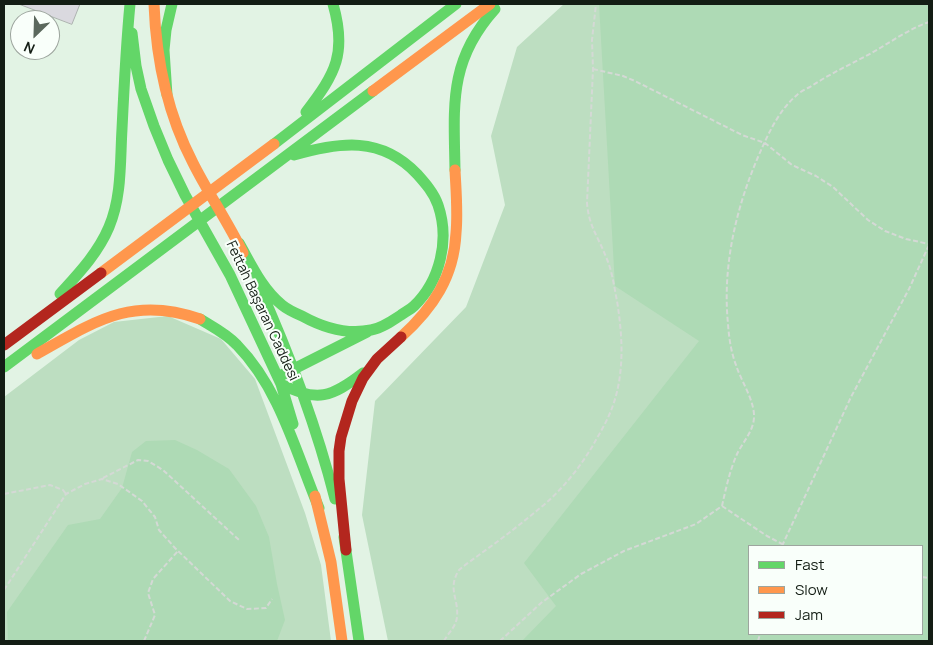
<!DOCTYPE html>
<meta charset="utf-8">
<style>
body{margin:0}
#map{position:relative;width:933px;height:645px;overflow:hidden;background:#e2f3e4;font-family:Manrope,sans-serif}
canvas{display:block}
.frame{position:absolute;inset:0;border:5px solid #131d14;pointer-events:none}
.legend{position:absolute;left:748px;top:545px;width:175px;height:90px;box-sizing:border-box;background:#f9fffa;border:1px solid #9da59e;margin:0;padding:6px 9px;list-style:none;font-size:15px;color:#131d14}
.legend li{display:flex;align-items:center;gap:10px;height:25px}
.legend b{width:25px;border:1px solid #9da59e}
.north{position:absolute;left:10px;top:10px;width:50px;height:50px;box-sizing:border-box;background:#f9fffa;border:1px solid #9da59e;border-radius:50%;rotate:204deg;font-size:14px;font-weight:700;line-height:20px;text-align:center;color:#131d14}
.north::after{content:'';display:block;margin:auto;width:18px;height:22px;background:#5b685d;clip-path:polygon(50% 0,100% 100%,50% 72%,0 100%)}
</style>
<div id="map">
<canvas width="933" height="645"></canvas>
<div class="frame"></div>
<ul class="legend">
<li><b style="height:6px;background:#63d668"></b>Fast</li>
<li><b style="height:6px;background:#ff974d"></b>Slow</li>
<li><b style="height:6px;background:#b3261e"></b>Jam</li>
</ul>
<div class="north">N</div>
</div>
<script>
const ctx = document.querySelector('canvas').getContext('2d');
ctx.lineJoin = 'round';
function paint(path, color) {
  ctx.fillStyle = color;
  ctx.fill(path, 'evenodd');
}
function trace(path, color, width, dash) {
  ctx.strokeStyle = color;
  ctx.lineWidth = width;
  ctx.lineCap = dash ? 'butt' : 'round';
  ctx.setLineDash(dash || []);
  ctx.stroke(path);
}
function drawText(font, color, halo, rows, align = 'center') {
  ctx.font = font + ' Manrope,sans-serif';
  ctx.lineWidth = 4;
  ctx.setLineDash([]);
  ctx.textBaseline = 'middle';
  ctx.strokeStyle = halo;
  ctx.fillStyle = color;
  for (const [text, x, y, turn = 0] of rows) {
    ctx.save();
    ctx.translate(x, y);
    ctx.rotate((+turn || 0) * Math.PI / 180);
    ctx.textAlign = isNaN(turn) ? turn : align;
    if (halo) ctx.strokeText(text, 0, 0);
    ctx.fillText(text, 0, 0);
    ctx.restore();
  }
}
paint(new Path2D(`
 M564 4H929V641H388L362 515 375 401 466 307 505 205 491 136 517 47ZM749 546H922V634H749Z
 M168 316 221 339 255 379 305 513 321 565 331 641H4V397L79 340 114 322Z`), '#bddec1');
paint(new Path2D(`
 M599 4H929V641H522L556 606 524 563 699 341 615 286ZM749 546H922V634H749Z
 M175 440 197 450 229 469 256 506 269 537 277 584 285 620 277 641H8L7 612 68 525 100 519 122 488 132 452 146 441Z`), '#aedab5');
const building = new Path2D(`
 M19 4H80L72 24Z`);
paint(building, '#dad9df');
trace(building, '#adb2b0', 1);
trace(new Path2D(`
 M593 69 623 76 635 81 742 135 765 143 792 165 816 176 833 187 868 220 885 231 906 239 929 244
 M103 478 138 460 148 461 163 470 239 540
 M4 494 50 485 63 490 66 494
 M722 506 767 536 786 546
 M782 546 851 397 909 289 929 245
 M922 577 929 578
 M4 590 66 494 85 484 102 479 118 484 142 501 155 517 159 530 175 548 230 601 247 609 266 608 272 599
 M144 641 155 615 148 593 153 579 178 551
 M444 641C448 633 456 627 457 617 459 599 447 589 459 570 466 564 475 558 483 552 503 538 522 523 540 508 561 491 578 470 592 447 598 436 605 425 610 413 625 378 623 338 617 301 614 286 612 270 606 257 598 236 589 227 587 203L593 69 592 40 596 4
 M500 641 541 603 581 574 624 551 696 524 722 506C726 488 730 469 738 452 744 441 753 431 754 418 755 401 741 381 736 365 731 352 729 338 728 324 722 264 737 203 762 148 770 130 781 108 797 95 800 92 805 89 810 87 828 75 847 66 866 56 887 45 906 30 929 22
 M758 641 760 634`), '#d4d9d5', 2, [5, 2.5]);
trace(new Path2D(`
 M132 33 136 66 141 89 154 126 168 160 185 195 230 275 281 384 293 424
 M167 95 164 50 166 30 172 4
 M306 112C336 73 347 53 333 4
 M274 144 456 4
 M455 170C454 106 448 61 495 9
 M239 243C251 264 262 289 282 305 288 310 295 313 302 316 322 327 347 335 371 330 382 328 392 321 401 315 405 312 410 310 414 306 440 281 450 240 438 205 434 193 425 183 417 174 381 136 340 142 294 155
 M257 282C289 353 316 424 335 499
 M60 294C79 273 98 253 109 227 122 196 120 162 122 129 124 87 126 46 130 4
 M200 319C213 327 227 334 237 345 280 389 296 453 319 508
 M4 367 373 91
 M278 377 367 332
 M281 384C317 403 332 397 363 373
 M344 537 359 641`), '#63d668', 11);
trace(new Path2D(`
 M154 4C156 59 167 113 193 163 208 193 228 222 243 253
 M373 91 490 4
 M101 273 274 144
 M401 337C433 308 454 277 456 233 458 212 456 191 455 170
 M37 354C94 322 132 295 200 319
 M315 496 331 562 342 641`), '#ff974d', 11);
trace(new Path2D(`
 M4 345 101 273
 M346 550 339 479V451L341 437 352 401 363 378 377 359 401 337`), '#b3261e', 11);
drawText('14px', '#131d14', '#f9fffa', [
 ["Fettah Başaran Caddesi",262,311,65]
]);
</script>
